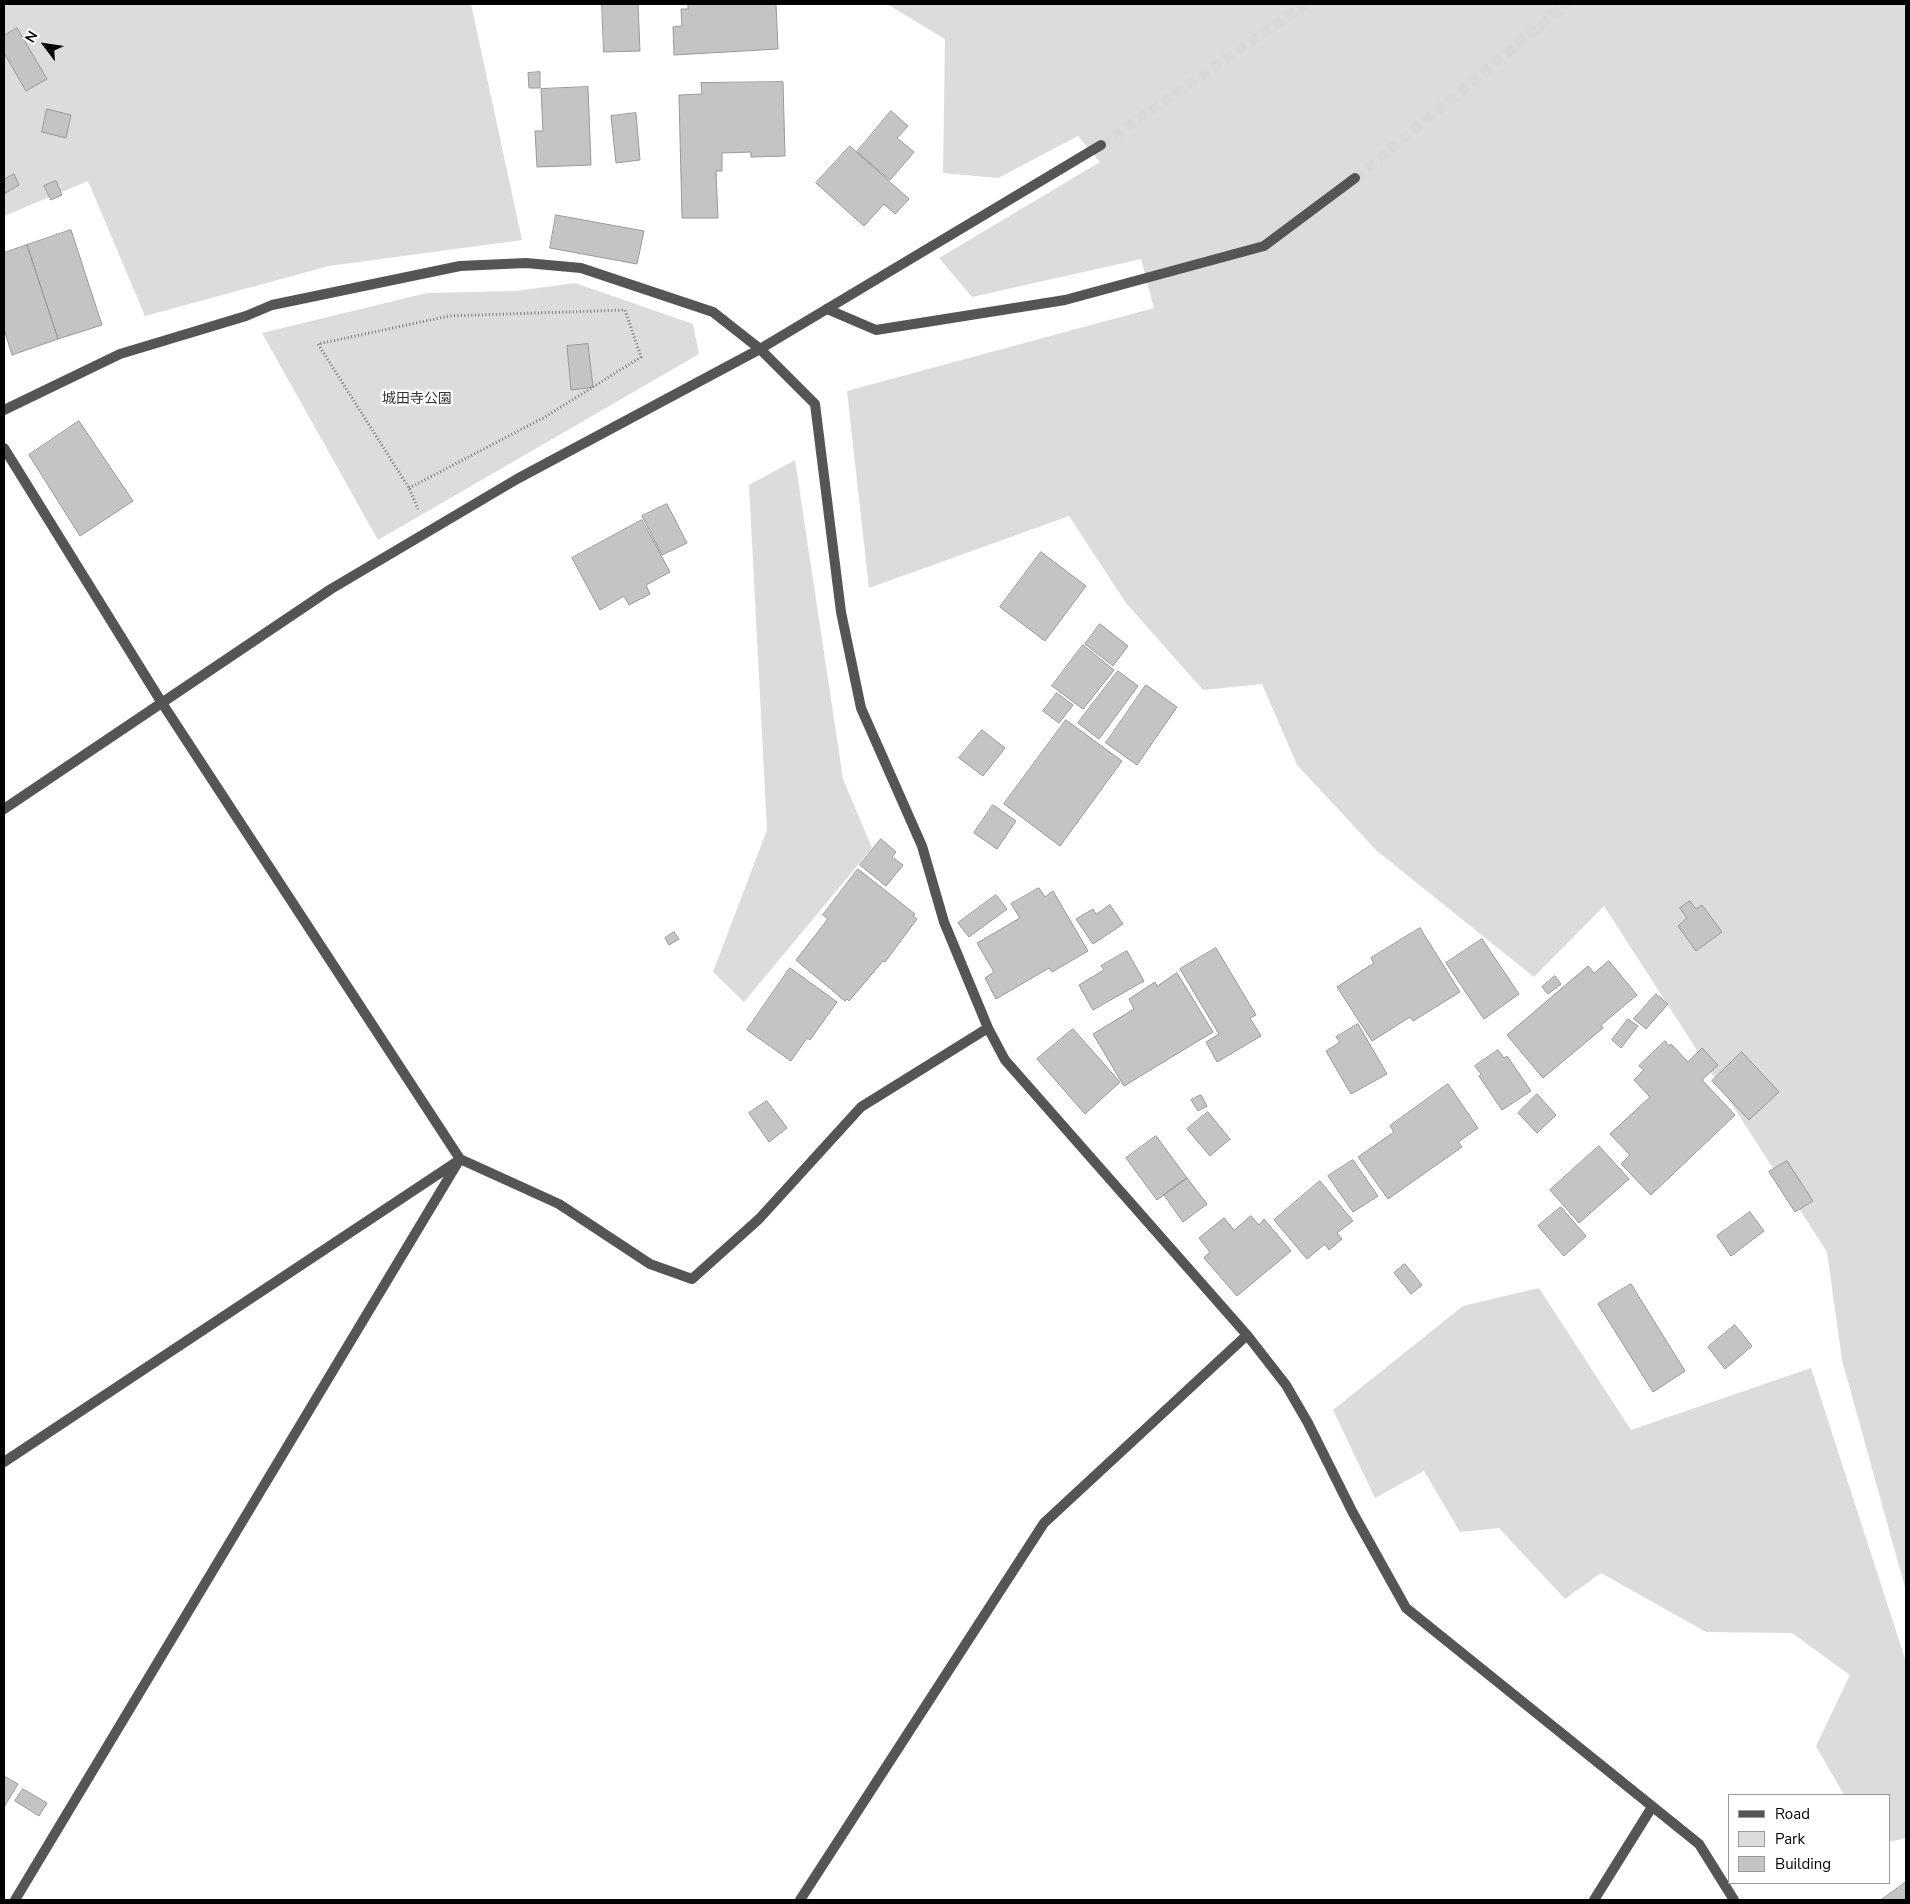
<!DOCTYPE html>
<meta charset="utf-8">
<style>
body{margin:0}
#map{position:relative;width:1910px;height:1904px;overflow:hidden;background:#fff;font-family:"Nunito Sans",sans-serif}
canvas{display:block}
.frame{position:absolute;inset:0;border:5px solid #000;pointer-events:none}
.legend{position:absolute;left:1728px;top:1794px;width:162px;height:90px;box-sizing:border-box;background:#fff;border:1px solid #999;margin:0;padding:6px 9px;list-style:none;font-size:15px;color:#000}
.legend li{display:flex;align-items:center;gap:10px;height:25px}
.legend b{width:25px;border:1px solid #999}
.north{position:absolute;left:20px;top:20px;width:50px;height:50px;-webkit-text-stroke:4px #fff;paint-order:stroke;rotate:301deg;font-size:14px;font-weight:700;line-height:20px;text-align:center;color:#000}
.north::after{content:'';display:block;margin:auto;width:18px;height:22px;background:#000;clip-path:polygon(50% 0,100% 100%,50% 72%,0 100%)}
</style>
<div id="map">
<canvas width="1910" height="1904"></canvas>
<div class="frame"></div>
<ul class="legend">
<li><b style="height:6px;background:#555"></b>Road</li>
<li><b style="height:14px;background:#dcdcdc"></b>Park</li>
<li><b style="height:14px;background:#c4c4c4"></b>Building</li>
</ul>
<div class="north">N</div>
</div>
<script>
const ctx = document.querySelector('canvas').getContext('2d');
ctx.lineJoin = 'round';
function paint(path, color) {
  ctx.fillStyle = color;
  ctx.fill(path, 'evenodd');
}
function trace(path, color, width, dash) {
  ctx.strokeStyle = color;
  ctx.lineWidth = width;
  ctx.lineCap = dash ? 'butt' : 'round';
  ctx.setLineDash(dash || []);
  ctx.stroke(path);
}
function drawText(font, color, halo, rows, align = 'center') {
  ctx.font = font + ' "Nunito Sans","Noto Sans JP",sans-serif';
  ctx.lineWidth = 4.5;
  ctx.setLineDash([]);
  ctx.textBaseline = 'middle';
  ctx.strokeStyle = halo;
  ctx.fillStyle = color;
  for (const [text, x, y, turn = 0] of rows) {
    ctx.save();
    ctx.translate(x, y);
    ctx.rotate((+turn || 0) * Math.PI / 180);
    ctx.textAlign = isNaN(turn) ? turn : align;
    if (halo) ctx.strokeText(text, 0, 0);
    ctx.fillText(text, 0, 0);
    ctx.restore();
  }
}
paint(new Path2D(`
 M4 4H471L522 240 329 266 145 316 88 181 4 216Z
 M887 4H1906V1591L1842 1360 1827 1252 1604 906 1534 977 1377 851 1297 765 1262 684 1203 690 1126 603 1069 516 869 588 847 391 1154 308 1141 259 972 297 939 258 1100 162 1078 136 998 178 943 173 945 39Z
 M575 283 693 324 699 354 378 540 262 333 427 293 516 291Z
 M795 460 843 779 872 848 744 1002 713 972 767 830 749 485Z
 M1539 1288 1631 1430 1811 1368 1906 1662V1838L1889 1842V1795H1844L1816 1746 1850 1675 1792 1633 1706 1632 1601 1573 1565 1599 1499 1528 1460 1532 1424 1471 1375 1498 1333 1410 1463 1306Z`), '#dcdcdc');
const building = new Path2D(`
 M602 4H638L640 51 604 52Z
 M688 4H776L778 49 674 55 673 27 682 26 681 9H688Z
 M17 28 47 79 26 91 4 53V36Z
 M540 72V88H529L528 73Z
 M783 82 785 156 751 157V152L722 153V171H716L718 218H682L679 95 702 94 701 83Z
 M588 87 591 165 537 167 535 131H543L541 89Z
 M47 109 71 115 66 138 42 132Z
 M891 111 908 126 897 138 914 152 890 180 857 152Z
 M636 113 640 160 616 163 611 116Z
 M850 146 909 199 895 214 884 204 864 226 816 183Z
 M14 174 19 185 4 194V180Z
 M56 181 62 195 51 200 44 186Z
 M556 215 644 231 637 264 550 248Z
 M71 230 102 325 58 339 27 245Z
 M27 245 58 339 12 355 4 329V253Z
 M588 344 593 387 571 390 567 346Z
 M79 421 133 501 80 536 29 455Z
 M667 504 687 543 662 555 642 516Z
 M642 520 670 572 646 585 650 594 629 605 624 596 600 610 572 558Z
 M1041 552 1086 586 1045 641 1000 607Z
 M1100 624 1128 646 1113 666 1085 644Z
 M1083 645 1114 670 1083 709 1052 686Z
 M1118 671 1138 686 1099 739 1078 723Z
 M1146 685 1177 707 1137 765 1106 743Z
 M1057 693 1073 705 1059 723 1043 711Z
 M1066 720 1122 761 1060 846 1004 804Z
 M982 730 1005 748 983 776 959 758Z
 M993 805 1016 821 997 849 974 833Z
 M881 839 896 852 892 857 903 865 886 886 860 865Z
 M858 869 915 914 913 916 917 919 885 962 883 961 849 1001 847 999 845 1001 796 960 828 919 823 915Z
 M1039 888 1045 897 1053 891 1088 951 1052 972 1049 968 996 999 985 978 994 972 977 943 1020 918 1011 904Z
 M996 895 1007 909 969 937 958 923Z
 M1690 901 1696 909 1702 905 1722 932 1696 951 1678 926 1687 918 1680 908Z
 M1110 905 1123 924 1093 944 1076 919 1093 909 1096 914Z
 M1420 928 1460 992 1413 1021 1410 1017 1372 1041 1337 987 1374 963 1371 958Z
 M674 932 679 939 669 945 665 938Z
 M1482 939 1519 994 1484 1019 1446 963Z
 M1216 948 1256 1015 1250 1018 1261 1036 1217 1062 1206 1042 1219 1034 1180 969Z
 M1127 951 1144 981 1093 1010 1079 985 1104 970 1101 966Z
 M1609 961 1637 995 1601 1025 1603 1028 1543 1078 1507 1035 1588 966 1594 973Z
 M790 968 837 1002 810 1040 807 1038 791 1061 747 1030Z
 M1177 973 1213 1032 1124 1086 1093 1034 1134 1009 1129 999 1155 982 1157 986Z
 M1555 976 1561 984 1548 994 1542 987Z
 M1656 994 1668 1004 1646 1029 1634 1019Z
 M1628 1019 1638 1026 1621 1048 1612 1040Z
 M1358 1024 1387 1074 1351 1094 1326 1051 1340 1042 1336 1037Z
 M1073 1029 1120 1082 1085 1114 1037 1059Z
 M1665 1041 1669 1046 1671 1044 1688 1062 1702 1048 1718 1065 1702 1080 1735 1115 1651 1195 1621 1164 1630 1155 1610 1134 1650 1097 1634 1080 1644 1070 1639 1066Z
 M1498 1050 1504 1058 1507 1056 1531 1091 1502 1110 1479 1076 1481 1074 1475 1066Z
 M1742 1052 1779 1092 1749 1120 1712 1081Z
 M1448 1084 1478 1128 1458 1142 1462 1147 1388 1199 1358 1157 1394 1132 1390 1126Z
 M1537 1094 1556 1115 1537 1133 1518 1113Z
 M1201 1095 1207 1106 1198 1111 1191 1100Z
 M767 1101 787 1128 769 1142 749 1113Z
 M1208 1112 1230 1139 1210 1156 1187 1129Z
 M1156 1136 1187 1178 1157 1200 1126 1158Z
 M1599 1146 1629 1179 1579 1223 1550 1190Z
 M1353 1160 1378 1196 1353 1212 1328 1176Z
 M1787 1161 1813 1201 1795 1212 1769 1172Z
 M1187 1178 1207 1204 1183 1222 1164 1195Z
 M1320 1181 1353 1221 1337 1233 1342 1239 1329 1250 1325 1244 1307 1259 1274 1220Z
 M1561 1207 1586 1236 1564 1256 1538 1226Z
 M1750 1212 1764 1231 1731 1256 1717 1236Z
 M1251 1216 1259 1225 1264 1219 1291 1251 1237 1296 1204 1258 1210 1252 1199 1238 1224 1218 1234 1230Z
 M1405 1264 1422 1285 1411 1294 1394 1273Z
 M1631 1284 1685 1371 1653 1392 1598 1304Z
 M1735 1325 1752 1346 1725 1369 1708 1347Z
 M4 1776 18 1784 4 1807Z
 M23 1789 47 1803 39 1816 15 1801Z
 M1906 1882V1900H1881Z`);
paint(building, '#c4c4c4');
trace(building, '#999', 1);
trace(new Path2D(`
 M1355 178 1567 4`), '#d9d9d9', 10, [10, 5]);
trace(new Path2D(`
 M1101 145 1305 4`), '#d9d9d9', 10, [10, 5]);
trace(new Path2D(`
 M409 488 545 417 641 357 625 310 449 316 318 344 409 488 418 509`), '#777', 3, [1, 2.5]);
trace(new Path2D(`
 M827 309 876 330 1065 300 1264 246 1355 178
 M4 410 120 354 246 316 272 305 460 266 526 263 581 268 713 312 760 349 815 404 841 612 861 708 922 846 944 922 988 1028 1005 1060 1247 1335 1286 1385 1308 1423 1353 1513 1406 1608 1699 1844 1734 1900
 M4 448 162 703 460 1159 559 1204 650 1264 692 1279 759 1219 861 1107 988 1028
 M4 1462 458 1161
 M15 1900 460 1159
 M800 1900 1044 1523 1247 1335
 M1594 1900 1652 1807`), '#555', 10);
trace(new Path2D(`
 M4 809 331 589 517 479 760 349 1101 145`), '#555', 10);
drawText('14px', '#333', '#fff', [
 ["城田寺公園",417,400]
]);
</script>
